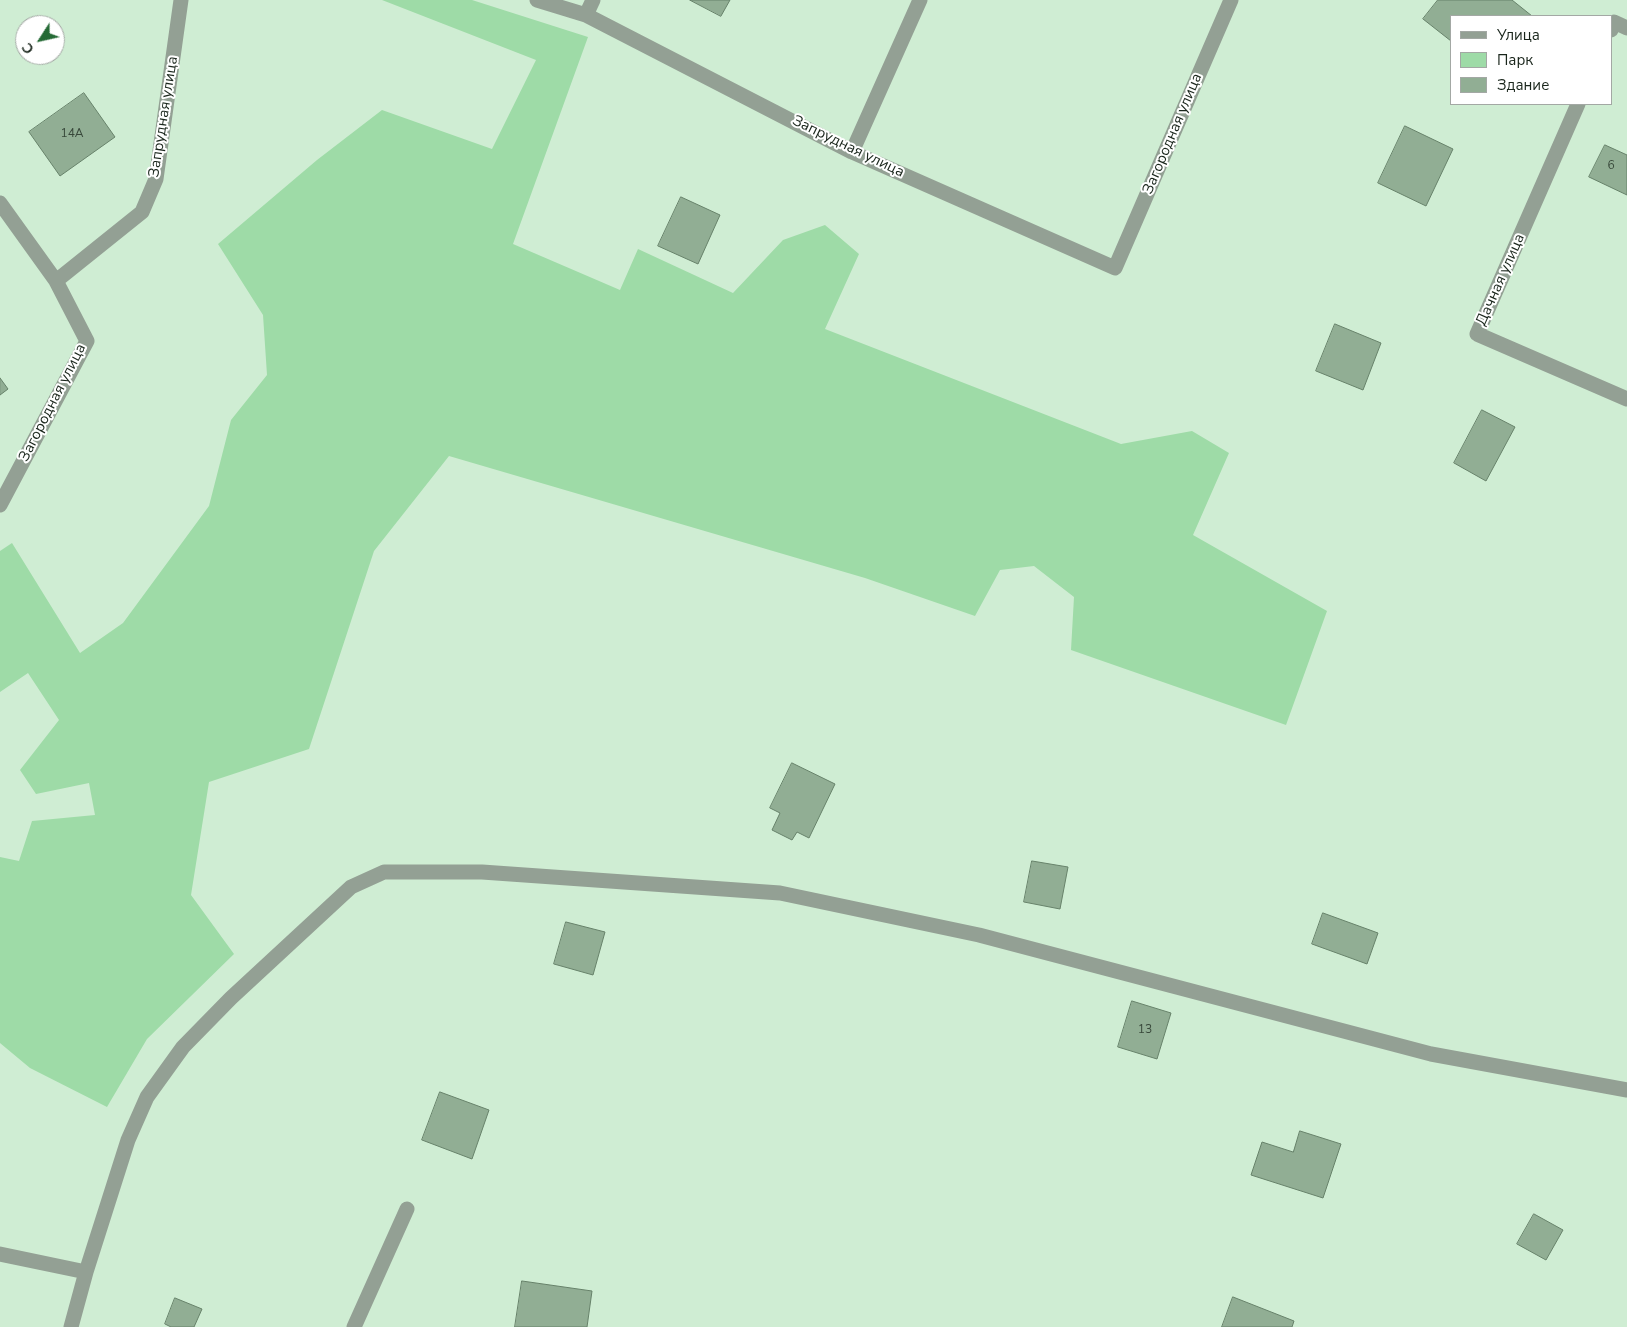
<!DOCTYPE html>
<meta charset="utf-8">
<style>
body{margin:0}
#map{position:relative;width:1627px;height:1327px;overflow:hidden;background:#cfedd3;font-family:"Nunito Sans",sans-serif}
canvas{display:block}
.legend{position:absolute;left:1450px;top:15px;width:162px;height:90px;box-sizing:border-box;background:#fff;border:1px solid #a3a8a4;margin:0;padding:6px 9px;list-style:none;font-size:15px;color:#1a261c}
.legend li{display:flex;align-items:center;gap:10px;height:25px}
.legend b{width:25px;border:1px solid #a3a8a4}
.north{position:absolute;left:15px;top:15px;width:50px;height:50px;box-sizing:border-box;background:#fff;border:1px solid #a3a8a4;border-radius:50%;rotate:235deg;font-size:14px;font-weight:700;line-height:20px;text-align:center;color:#1a261c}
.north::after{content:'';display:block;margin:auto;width:18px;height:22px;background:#256a35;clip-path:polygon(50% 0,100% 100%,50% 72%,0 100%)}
</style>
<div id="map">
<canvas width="1627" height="1327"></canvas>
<ul class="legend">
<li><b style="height:6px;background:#93a094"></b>Улица</li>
<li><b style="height:14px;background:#9edba7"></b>Парк</li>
<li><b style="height:14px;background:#91ae94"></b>Здание</li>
</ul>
<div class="north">С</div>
</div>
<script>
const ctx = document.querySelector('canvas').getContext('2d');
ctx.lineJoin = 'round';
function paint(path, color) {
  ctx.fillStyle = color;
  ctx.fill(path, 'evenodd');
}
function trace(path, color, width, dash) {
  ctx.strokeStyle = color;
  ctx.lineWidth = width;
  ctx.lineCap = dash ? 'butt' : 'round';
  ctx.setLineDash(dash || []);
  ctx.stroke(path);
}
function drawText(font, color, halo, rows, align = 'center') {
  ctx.font = font + ' "Nunito Sans",sans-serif';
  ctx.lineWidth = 4;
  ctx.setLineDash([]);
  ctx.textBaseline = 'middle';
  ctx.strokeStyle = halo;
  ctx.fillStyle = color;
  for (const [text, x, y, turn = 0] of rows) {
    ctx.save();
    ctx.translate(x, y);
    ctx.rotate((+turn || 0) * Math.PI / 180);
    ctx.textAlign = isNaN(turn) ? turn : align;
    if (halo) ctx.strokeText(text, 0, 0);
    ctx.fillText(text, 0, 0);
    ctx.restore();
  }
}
paint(new Path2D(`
 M382 0H472L588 37 513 244 620 290 638 249 733 293 783 240 825 225 859 254 825 329 1121 444 1192 431 1229 453 1193 535 1327 611 1286 725 1071 650 1074 597 1034 566 1000 570 975 616 865 578 449 456 374 551 309 749 209 782 191 895 234 954 147 1039 107 1107 30 1068 0 1043V857L19 861 32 821 95 815 89 783 36 794 20 770 59 720 28 673 0 692V551L12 543 80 653 123 623 209 506 231 420 267 375 263 315 218 244 317 160 382 110 492 149 536 60Z`), '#9edba7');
const building = new Path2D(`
 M690 0H730L721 16Z
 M1438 0H1512L1532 16H1451V41L1423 19Z
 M84 93 115 137 60 176 29 132Z
 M1405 126 1453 149 1426 206 1378 183Z
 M1605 145 1627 155V195L1589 177Z
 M681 197 720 215 698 264 658 246Z
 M1335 324 1381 343 1363 390 1316 371Z
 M0 378 8 389 0 395Z
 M1482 410 1515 427 1486 481 1454 463Z
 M792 763 835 784 809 838 797 832 792 840 772 830 780 813 770 808Z
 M1032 861 1068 867 1060 909 1024 902Z
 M1323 913 1378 933 1367 964 1312 944Z
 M566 922 605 932 593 975 554 964Z
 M1132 1001 1171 1013 1157 1059 1118 1047Z
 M440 1092 489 1110 472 1159 422 1140Z
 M1300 1131 1341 1144 1323 1198 1251 1175 1262 1142 1293 1152Z
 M1534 1214 1563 1230 1546 1260 1517 1244Z
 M522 1281 592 1291 587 1327H515Z
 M1233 1297 1294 1321 1292 1327H1222Z
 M175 1298 202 1309 194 1327H171L165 1324Z`);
paint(building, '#91ae94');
trace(building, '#67826a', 1);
trace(new Path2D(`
 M537 0 586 15 852 152 1115 268 1231 0
 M586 15 593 0
 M1611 30 1614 22 1627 28
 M1578 104 1477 334 1627 399
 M852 152 920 0
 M0 203 56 281 87 341 0 505
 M56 281 142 212 156 179 181 0
 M0 1254 86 1272
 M71 1327 86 1272 128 1140 147 1097 183 1047 231 998 351 887 384 872H482L780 893 979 935 1431 1054 1627 1090
 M354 1327 407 1209`), '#93a094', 15);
drawText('12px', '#38483a', null, [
 ["14А",72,134],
 ["6",1611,166],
 ["13",1145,1030]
]);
drawText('15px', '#1a261c', '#fff', [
 ["Запрудная улица",164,117,-81],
 ["Загородная улица",1173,134,-67],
 ["Запрудная улица",848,147,26],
 ["Дачная улица",1501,280,-66],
 ["Загородная улица",53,403,-63]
]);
</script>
